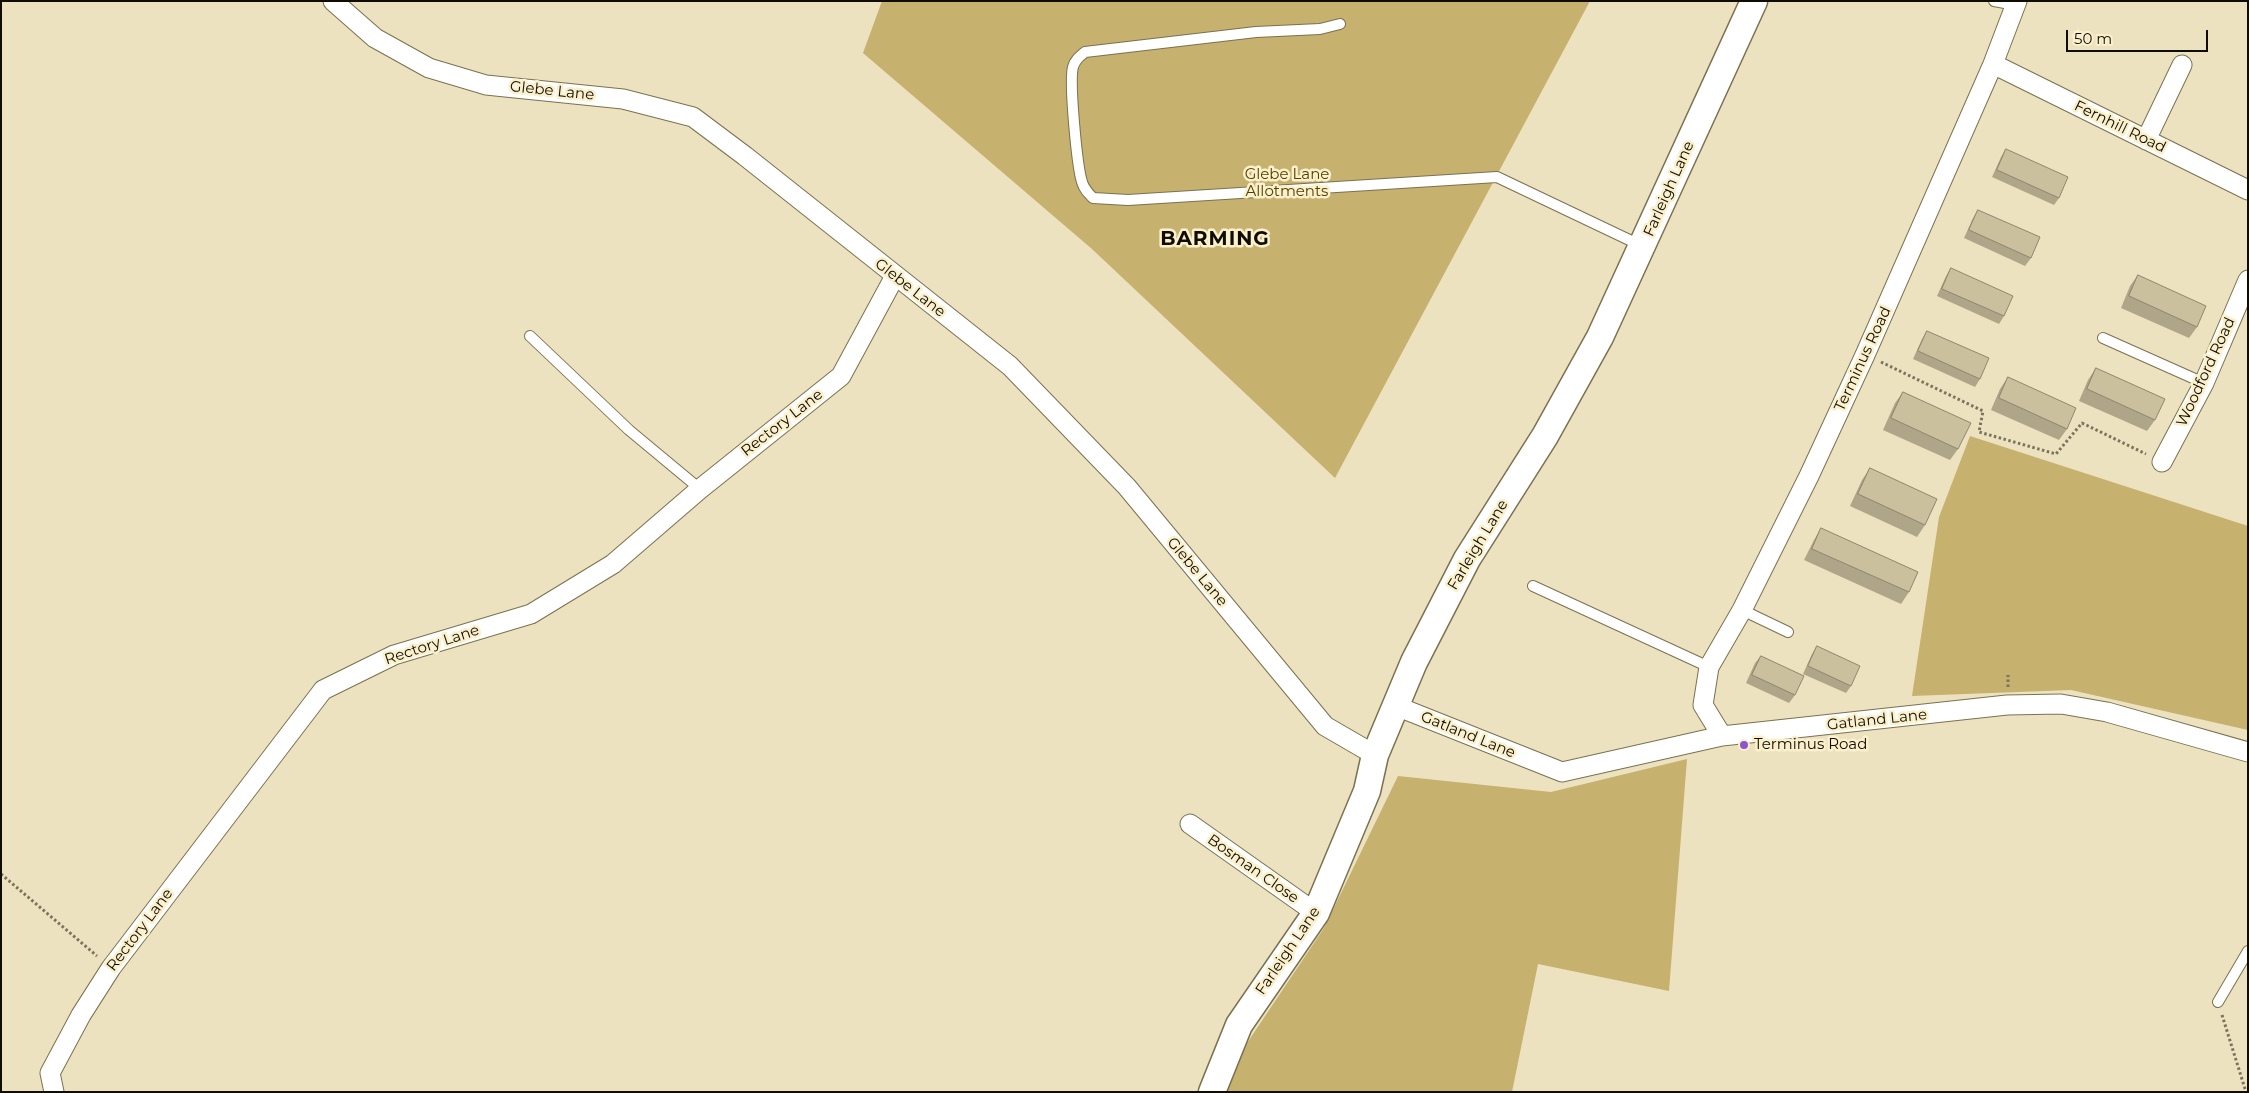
<!DOCTYPE html>
<style>
body{margin:0}
#map{position:relative;width:2249px;height:1093px;overflow:hidden;background:#ede2bf;font-family:Montserrat,sans-serif}
canvas{display:block}
.frame{position:absolute;inset:0;border:2px solid #100c02;pointer-events:none}
.scale{position:absolute;left:2066px;top:30px;width:142px;height:22px;box-sizing:border-box;border:2px solid #100c02;border-top:0;padding-left:6px;font-size:15px;line-height:18px;white-space:nowrap;color:#100c02;-webkit-text-stroke:4px #fbf0cc;paint-order:stroke}
</style>
<div id="map">
<canvas width="2249" height="1093"></canvas>
<div class="frame"></div>
<div class="scale">50 m</div>
</div>
<script>
const ctx = document.querySelector('canvas').getContext('2d');
ctx.lineJoin = 'round';
function paint(path, color) {
  ctx.fillStyle = color;
  ctx.fill(path, 'evenodd');
}
function trace(path, color, width, dash) {
  ctx.strokeStyle = color;
  ctx.lineWidth = width;
  ctx.lineCap = dash ? 'butt' : 'round';
  ctx.setLineDash(dash || []);
  ctx.stroke(path);
}
function drawText(font, color, halo, rows, align = 'center') {
  ctx.font = font + ' Montserrat,sans-serif';
  ctx.lineWidth = 5;
  ctx.setLineDash([]);
  ctx.textBaseline = 'middle';
  ctx.strokeStyle = halo;
  ctx.fillStyle = color;
  for (const [text, x, y, turn = 0] of rows) {
    ctx.save();
    ctx.translate(x, y);
    ctx.rotate((+turn || 0) * Math.PI / 180);
    ctx.textAlign = isNaN(turn) ? turn : align;
    if (halo) ctx.strokeText(text, 0, 0);
    ctx.fillText(text, 0, 0);
    ctx.restore();
  }
}
paint(new Path2D(`
 M882 1H1590L1335 478 1092 249 863 53Z
 M1970 436 2248 526V730L2071 690 1912 696 1939 517Z
 M1687 759 1669 991 1538 964 1512 1092H1226L1247 1043 1324 928 1398 776 1551 792Z`), '#c6b16e');
const lane = new Path2D(`
 M1994 1 2016 5
 M1340 24 1320 29 1256 32 1085 52C1079 57 1075 60 1073 67 1069 82 1077 166 1082 182 1084 189 1088 193 1093 198L1128 200 1497 177 1642 246
 M530 336 629 430 700 489
 M2103 338 2204 383
 M1533 586 1709 667
 M1742 610 1788 632
 M2218 1002 2248 951`);
const street = new Path2D(`
 M333 1 375 38 429 68 486 85 623 99 693 117 745 156 1010 366 1127 487 1325 726 1375 755
 M1993 64 2248 190
 M2146 140 2182 65
 M2162 462 2204 383 2248 280
 M1396 706 1562 772 1722 736 2007 705 2061 704 2107 712 2248 752
 M1722 736 1703 705 1709 667 1742 610 1809 476 1865 355 1993 64 2017 1
 M1190 824 1316 913
 M54 1092 50 1073 81 1015 111 968 323 690 394 655 531 614 613 564 700 489 841 376 895 276`);
const secondary = new Path2D(`
 M1212 1092 1239 1025 1316 913 1367 791 1375 755 1414 662 1467 559 1545 436 1600 337 1754 1`);
trace(lane, '#7b7151', 12);
trace(street, '#7b7151', 21);
trace(secondary, '#7b7151', 29);
trace(new Path2D(`
 M1881 362 1983 411 1979 432 2056 454 2082 423 2146 454
 M2008 687V675
 M1 874 97 956
 M2222 1015 2246 1092`), '#7a735d', 3, [2.5, 2.5]);
trace(lane, '#fff', 10);
trace(street, '#fff', 19);
trace(secondary, '#fff', 26);
paint(new Path2D(`
 M2006 149 2059 198 2054 205 1992 177 2001 157Z
 M1978 210 2031 258 2025 266 1964 238 1973 218Z
 M1951 268 2004 316 1999 324 1937 296 1946 276Z
 M2138 275 2197 327 2189 338 2121 308 2130 286Z
 M1927 331 1980 379 1975 387 1913 359 1922 339Z
 M2096 368 2155 420 2147 431 2079 401 2088 380Z
 M2008 377 2067 429 2059 440 1991 410 2000 389Z
 M1903 392 1958 449 1950 460 1883 430 1895 403Z
 M1870 468 1925 525 1917 537 1850 506 1862 480Z
 M1821 528 1909 592 1901 604 1804 560 1814 540Z
 M1817 646 1851 686 1846 693 1803 674 1812 654Z
 M1761 656 1795 695 1789 703 1746 683 1755 663Z`), '#afa588');
const building = new Path2D(`
 M2006 149 2068 177 2059 198 1997 170Z
 M1978 210 2040 237 2031 258 1969 230Z
 M1951 268 2013 296 2004 316 1942 289Z
 M2138 275 2206 306 2197 327 2129 296Z
 M1927 331 1989 358 1980 379 1918 351Z
 M2096 368 2165 399 2155 420 2087 389Z
 M2008 377 2076 408 2067 429 1999 398Z
 M1903 392 1971 423 1958 449 1891 418Z
 M1870 468 1937 499 1925 525 1858 494Z
 M1821 528 1918 572 1909 592 1812 549Z
 M1817 646 1860 666 1851 686 1808 666Z
 M1761 656 1804 676 1795 695 1752 675Z`);
paint(building, '#cbc09e');
trace(building, '#8e866f', 1);
for (const [x, y, r, color] of [
 [1744,745,5,"#8e56ce"]
]) {
  const dot = new Path2D();
  dot.arc(x, y, r, 0, 2 * Math.PI);
  ctx.fillStyle = color;
  ctx.fill(dot);
  trace(dot, '#fbf0cc', 2);
}
drawText('15px', '#100c02', '#fbf0cc', [
 ["Glebe Lane",552,91,6],
 ["Fernhill Road",2120,127,26],
 ["Farleigh Lane",1669,189,-66],
 ["Glebe Lane",910,288,38],
 ["Terminus Road",1863,359,-65],
 ["Woodford Road",2206,372,-65],
 ["Rectory Lane",782,423,-38],
 ["Farleigh Lane",1478,545,-59],
 ["Glebe Lane",1197,572,50],
 ["Rectory Lane",432,645,-18],
 ["Gatland Lane",1877,720,-6],
 ["Gatland Lane",1468,735,22],
 ["Bosman Close",1253,869,35],
 ["Rectory Lane",140,930,-53],
 ["Farleigh Lane",1288,951,-56]
]);
drawText('15px', '#514100', '#fbf0cc', [
 ["Glebe Lane",1287,175],
 ["Allotments",1287,192]
]);
drawText('15px', '#100c02', '#fbf0cc', [
 ["Terminus Road",1754,745]
], 'left');
ctx.letterSpacing = '1px';
drawText('bold 20px', '#100c02', '#fbf0cc', [
 ["BARMING",1215,239]
]);
ctx.letterSpacing = '0px';
</script>
